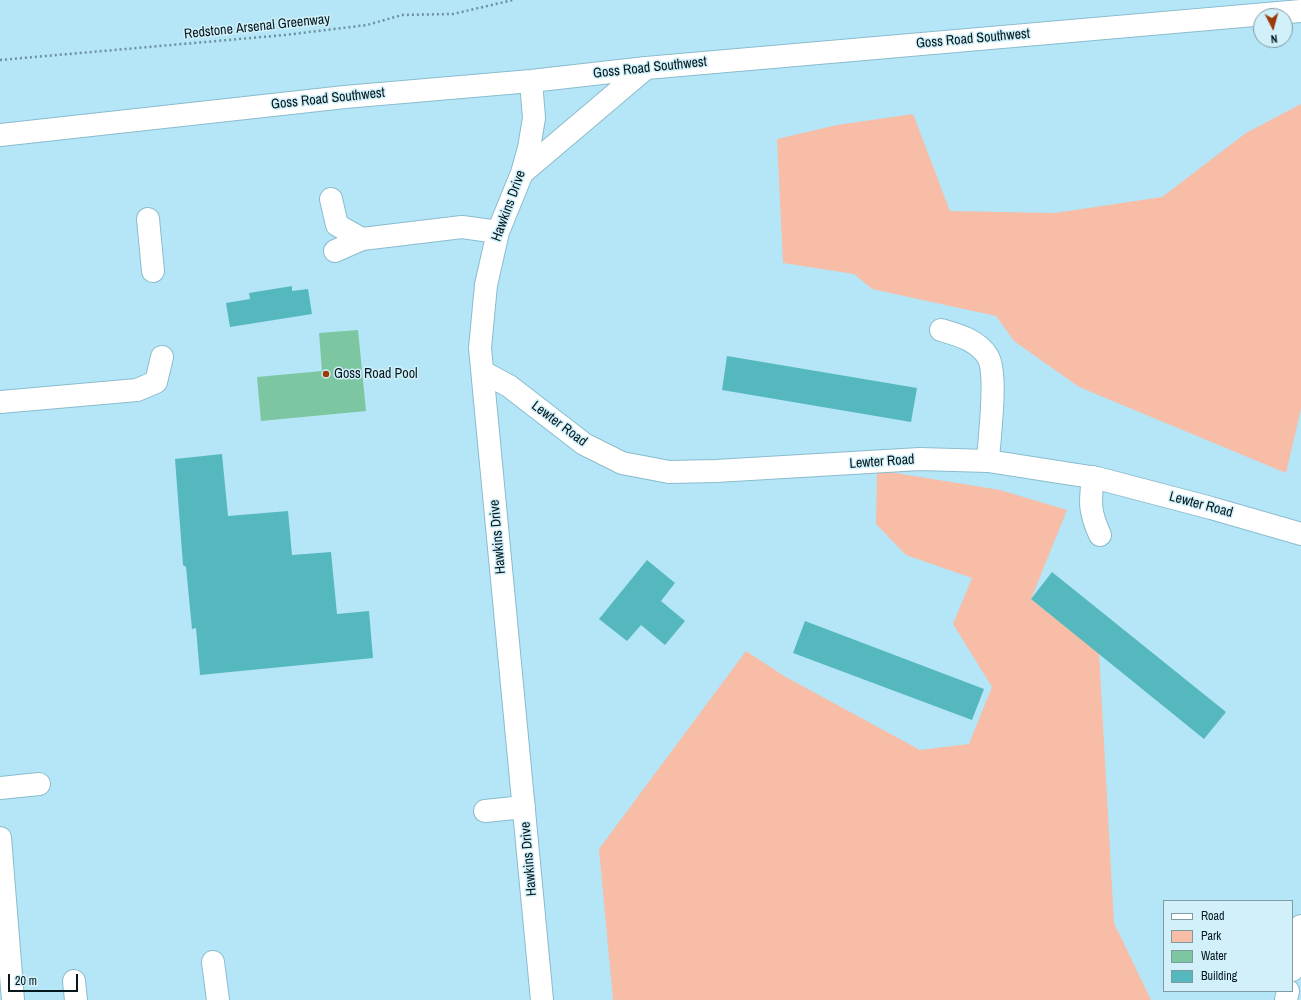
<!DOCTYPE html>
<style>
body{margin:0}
#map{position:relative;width:1301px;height:1000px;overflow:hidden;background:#b4e6f7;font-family:"Archivo Narrow",sans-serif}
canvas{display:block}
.legend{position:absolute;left:1163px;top:900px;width:130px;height:92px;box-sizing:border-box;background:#d2f0fa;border:1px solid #809aa2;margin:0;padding:5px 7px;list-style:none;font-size:12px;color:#05181e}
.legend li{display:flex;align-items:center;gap:8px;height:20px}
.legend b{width:20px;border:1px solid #809aa2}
.north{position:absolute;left:1253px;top:8px;width:40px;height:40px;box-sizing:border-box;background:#d2f0fa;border:1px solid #809aa2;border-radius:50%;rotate:174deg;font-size:11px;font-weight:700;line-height:16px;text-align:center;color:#05181e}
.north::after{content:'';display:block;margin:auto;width:14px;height:18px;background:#9e3a07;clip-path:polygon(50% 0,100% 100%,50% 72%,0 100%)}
.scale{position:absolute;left:8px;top:974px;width:70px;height:18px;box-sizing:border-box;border:2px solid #05181e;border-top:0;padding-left:5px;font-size:12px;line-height:14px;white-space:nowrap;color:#05181e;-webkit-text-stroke:3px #d2f0fa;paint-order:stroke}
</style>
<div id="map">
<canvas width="1301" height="1000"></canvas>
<ul class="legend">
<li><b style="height:5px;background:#fff"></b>Road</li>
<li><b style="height:11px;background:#f7bda7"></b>Park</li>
<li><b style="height:11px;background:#7cc7a1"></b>Water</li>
<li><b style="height:11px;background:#55b8bf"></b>Building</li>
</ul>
<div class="north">N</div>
<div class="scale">20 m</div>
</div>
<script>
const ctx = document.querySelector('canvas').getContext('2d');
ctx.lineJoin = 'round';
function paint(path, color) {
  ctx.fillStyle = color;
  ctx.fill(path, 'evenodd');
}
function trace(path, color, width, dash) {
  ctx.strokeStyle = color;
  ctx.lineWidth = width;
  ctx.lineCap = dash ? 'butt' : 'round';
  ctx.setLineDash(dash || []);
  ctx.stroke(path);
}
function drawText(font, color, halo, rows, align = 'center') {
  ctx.font = font + ' "Archivo Narrow",sans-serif';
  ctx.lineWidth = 3;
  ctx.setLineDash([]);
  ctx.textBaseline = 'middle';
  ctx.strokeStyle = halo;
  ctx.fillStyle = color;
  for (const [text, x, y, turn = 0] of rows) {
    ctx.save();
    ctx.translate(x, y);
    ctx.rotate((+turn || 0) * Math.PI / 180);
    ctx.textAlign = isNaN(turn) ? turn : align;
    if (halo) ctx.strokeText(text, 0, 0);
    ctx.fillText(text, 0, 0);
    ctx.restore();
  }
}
paint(new Path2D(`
 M1301 104V409L1286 473 1079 387 1014 341 996 316 872 289 854 274 783 263 777 139 837 125 913 114 950 211 1055 213 1162 197 1246 133Z
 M877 470 1000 490 1067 510 1031 599 1099 653 1114 923 1151 1000H613L599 849 746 651 784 676 920 750 969 744 992 687 953 624 972 578 906 555 876 524Z`), '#f7bda7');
paint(new Path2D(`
 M358 330 366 411 261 421 257 377 322 371 319 333Z`), '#7cc7a1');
paint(new Path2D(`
 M292 286V291L308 289 312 314 230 327 226 303 250 299 249 293Z
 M727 356 917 388 911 422 722 390Z
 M222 454 228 516 288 511 292 555 331 552 337 614 369 611 373 658 200 675 196 628 192 629 186 567 183 565 175 459Z
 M647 560 675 583 661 601 685 621 665 645 641 625 627 641 599 619Z
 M1052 572 1226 712 1204 739 1031 599Z
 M805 621 984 689 972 720 793 653Z`), '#55b8bf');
const minor = new Path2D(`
 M531 81 534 118 529 148 522 173 498 232 486 285 480 348 542 1000
 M0 135 345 97 531 81 646 68 1301 11
 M522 173 646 68
 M331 199 337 225 362 239
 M148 219 153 271
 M335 251 362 239 462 227 498 232
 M941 330C958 335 978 340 988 357 998 374 989 439 988 461
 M483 372 509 386 584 444 622 463 669 472 716 471 920 459 988 461 1097 478 1211 508 1301 534
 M0 402 137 390 156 382 162 357
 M1093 477C1090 502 1089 511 1100 535
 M0 788 39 784
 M485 811 524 807
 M0 838 13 1000
 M213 962 218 1000
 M1292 970 1301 926
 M74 981 76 1000
 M1286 1000 1288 991`);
trace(minor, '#8bbccd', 24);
trace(new Path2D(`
 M0 60 285 35 367 25 402 15 453 14 513 0`), '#6c919d', 2.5, [2, 3]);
trace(minor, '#fff', 22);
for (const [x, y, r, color] of [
 [326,374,4,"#9e3a07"]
]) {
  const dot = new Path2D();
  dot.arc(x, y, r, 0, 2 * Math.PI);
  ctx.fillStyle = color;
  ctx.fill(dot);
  trace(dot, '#d2f0fa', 1.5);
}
drawText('14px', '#05181e', '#d2f0fa', [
 ["Redstone Arsenal Greenway",257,27,-6],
 ["Goss Road Southwest",973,39,-5],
 ["Goss Road Southwest",650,68,-6],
 ["Goss Road Southwest",328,99,-6],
 ["Hawkins Drive",509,206,-70],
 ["Lewter Road",559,424,37],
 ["Lewter Road",882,462,-4],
 ["Lewter Road",1201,505,15],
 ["Hawkins Drive",498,537,-95],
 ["Hawkins Drive",529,859,-95]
]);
drawText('14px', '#05181e', '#d2f0fa', [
 ["Goss Road Pool",334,374]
], 'left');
</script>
